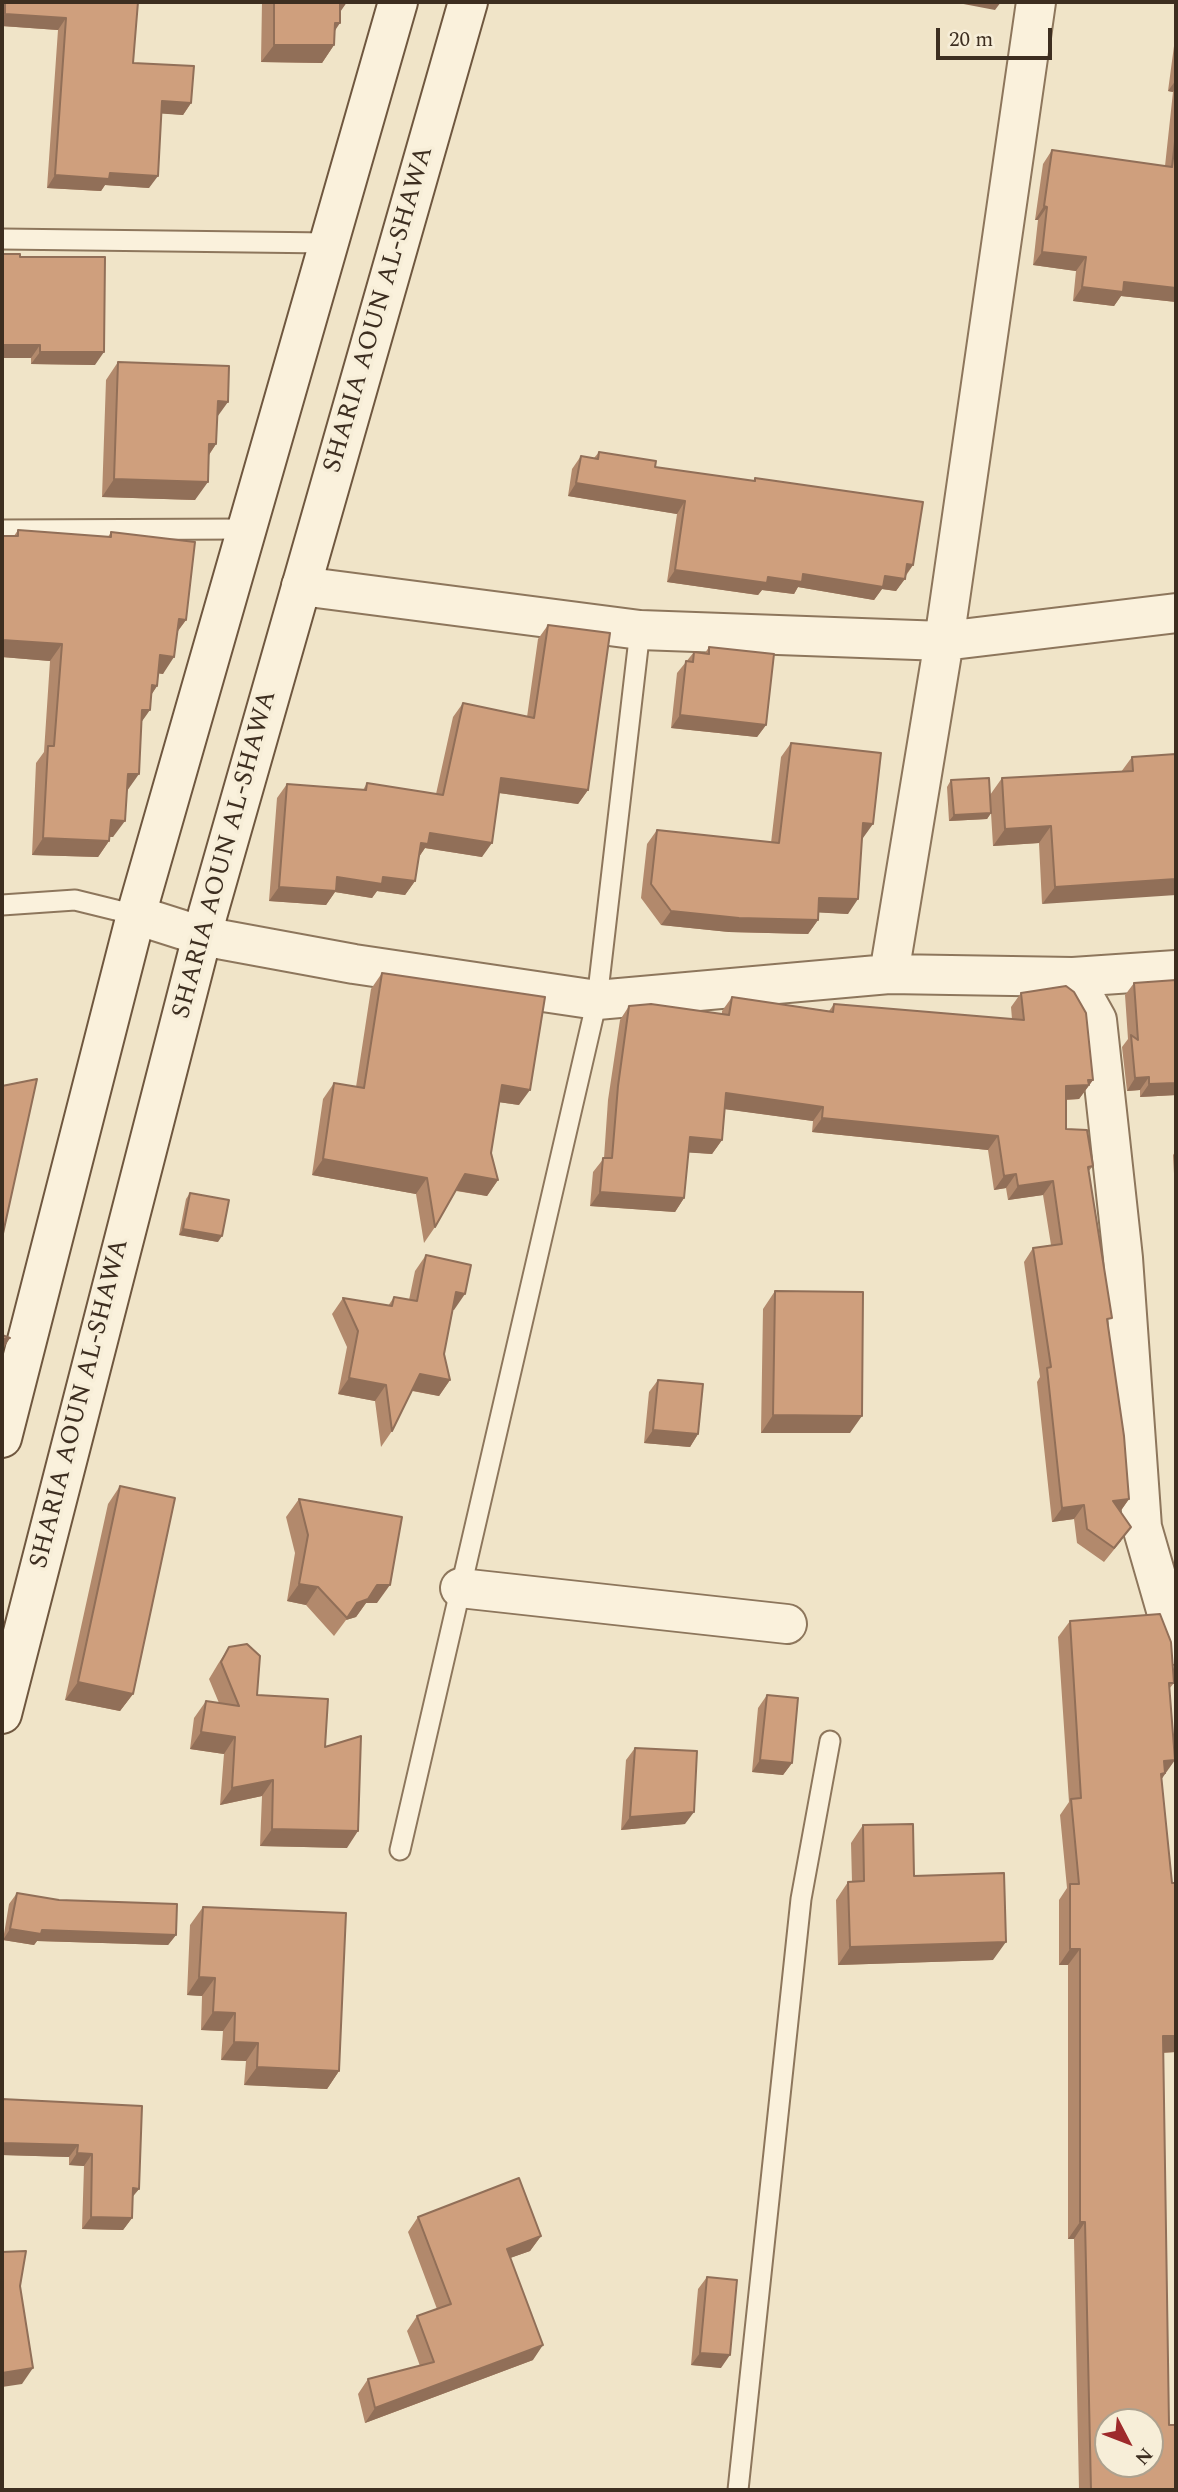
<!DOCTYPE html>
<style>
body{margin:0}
#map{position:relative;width:1178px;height:2492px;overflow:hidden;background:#f0e4c8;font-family:Spectral,serif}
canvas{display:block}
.frame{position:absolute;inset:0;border:4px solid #3d2e20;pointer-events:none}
.north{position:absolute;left:1094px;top:2408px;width:70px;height:70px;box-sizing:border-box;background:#f7eed8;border:2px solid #ada18e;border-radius:50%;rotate:132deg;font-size:19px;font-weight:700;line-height:28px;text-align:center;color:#3d2e20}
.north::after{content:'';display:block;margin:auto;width:24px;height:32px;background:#9e2a2b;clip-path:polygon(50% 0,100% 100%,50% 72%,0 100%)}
.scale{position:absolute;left:936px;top:28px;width:116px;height:32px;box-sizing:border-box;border:4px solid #3d2e20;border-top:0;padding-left:9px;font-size:21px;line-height:24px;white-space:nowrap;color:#3d2e20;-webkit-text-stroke:5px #f7eed8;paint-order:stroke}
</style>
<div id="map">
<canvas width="1178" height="2492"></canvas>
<div class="frame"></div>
<div class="north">N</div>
<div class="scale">20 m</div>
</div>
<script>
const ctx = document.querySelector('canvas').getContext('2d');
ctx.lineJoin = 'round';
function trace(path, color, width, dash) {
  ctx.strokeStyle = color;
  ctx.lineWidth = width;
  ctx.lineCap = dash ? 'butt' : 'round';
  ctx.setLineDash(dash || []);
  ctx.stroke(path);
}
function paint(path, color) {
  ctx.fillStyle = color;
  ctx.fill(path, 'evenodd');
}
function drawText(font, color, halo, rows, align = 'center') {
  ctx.font = font + ' Spectral,serif';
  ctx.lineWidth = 7;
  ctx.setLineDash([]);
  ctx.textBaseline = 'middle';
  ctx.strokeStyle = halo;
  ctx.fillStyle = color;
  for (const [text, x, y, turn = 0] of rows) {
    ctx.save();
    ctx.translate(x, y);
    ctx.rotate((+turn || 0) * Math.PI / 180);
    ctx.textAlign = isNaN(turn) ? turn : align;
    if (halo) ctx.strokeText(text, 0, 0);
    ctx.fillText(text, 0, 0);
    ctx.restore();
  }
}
const service = new Path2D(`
 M2 239 329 243
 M2 530 247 529
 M2 905 75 900 136 915
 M400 1850 597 1000 640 630
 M738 2490 801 1899 830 1741`);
const minor = new Path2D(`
 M301 586 640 630 944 641 1176 613
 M136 915 202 936 354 964 597 1000 889 974 1073 977 1176 970
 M889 974 944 641 1036 2
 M1073 977 1097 1020 1123 1258 1142 1527 1176 1645
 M460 1588 787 1624`);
const secondary = new Path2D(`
 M2 1438 136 915 398 2
 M2 1714 208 913 468 2`);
trace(service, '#8d765c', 23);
trace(minor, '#8d765c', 42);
trace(secondary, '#6f573f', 42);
trace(service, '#faf1dc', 19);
trace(minor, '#faf1dc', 38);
trace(secondary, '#faf1dc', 38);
paint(new Path2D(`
 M2 2H138L133 63 191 103 183 115 161 113 149 188 105 185 101 191 47 188 58 30 2 26Z
 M262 2H347L340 11 335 31 334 45 322 63 261 62Z
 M1176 31V302L1121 296 1114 306 1073 301 1076 271 1033 265 1038 220H1035L1043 164 1052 150 1165 166 1173 92 1168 91Z
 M2 254 20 257 95 365 31 364V358H2Z
 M118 362 217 417 216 444 209 455 195 500 102 497 106 380Z
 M599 452 655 467 753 481 755 478 913 565 896 591 882 589 874 600 798 587 794 594 762 590 758 595 667 582 677 514 568 496 572 469 581 456 594 458Z
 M18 530 108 537 111 532 186 620 178 631 163 674 158 673 157 686 151 695 141 723 127 791 113 837H110L109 841 98 857 32 855 36 763 44 752 50 661 2 657V536H14Z
 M548 625 588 790 578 804 499 793 482 857 425 848 419 857 415 881 405 895 377 891 372 898 335 892 326 905 269 901 277 798 287 784 363 790 367 783 436 794 453 717 463 703 527 717 538 639Z
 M709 647 766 725 757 737 671 728 677 673 694 652 705 653Z
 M791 743 863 838H862L848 914 818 912V920L808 934 729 932 661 925 641 898 647 844 657 830 771 843 781 757Z
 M1176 754 1042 904 1039 843 993 846 991 813 987 819 949 821 947 787 951 780 990 795 1002 778 1121 772 1132 757Z
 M382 973 519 1105 499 1102 491 1153 498 1180 487 1196 456 1191 435 1227 424 1243 416 1194 312 1175 323 1099 334 1083 356 1087 371 989Z
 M1176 980V1095L1140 1097V1090L1127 1091 1122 1047 1128 1039 1125 995 1134 983Z
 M1021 993 1093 1080 1079 1099 1066 1100V1129L1093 1166 1088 1172 1129 1499 1120 1512 1121 1541 1104 1562 1077 1543 1074 1519 1052 1522 1037 1382 1040 1377 1024 1262 1033 1248 1051 1245 1043 1195 1008 1200 1006 1188 994 1190 988 1150 812 1132 813 1121 725 1109 722 1140 712 1154 688 1152 684 1198 675 1212 590 1206 593 1172 604 1158 608 1100 620 1020 629 1006 722 1014V1011L732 997 829 1011 834 1004 1012 1019 1011 1007Z
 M1176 1151V1192H1175L1173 1155Z
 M190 1193 218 1242 179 1235 186 1199Z
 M426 1255 454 1310H453L444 1354 450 1380 439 1396 412 1391 392 1431 381 1447 375 1401 338 1394 347 1347 332 1314 343 1298 388 1306 394 1297 409 1300 415 1271Z
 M775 1291 850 1433H761L763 1309Z
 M658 1380 698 1434 690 1447 644 1443 649 1392Z
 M120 1486 133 1694 120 1711 65 1700 108 1504Z
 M299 1499 377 1603H366L356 1617 346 1620 334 1636 306 1605 287 1601 295 1553 286 1517Z
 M1070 1621 1174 1683 1169 1689 1163 1777 1161 1779 1172 1883H1176V2052L1163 2053 1169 2425 1176 2490H1079L1074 2239H1068V1965H1059V1900L1067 1888 1060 1815 1069 1802 1058 1637Z
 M229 1647 257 1695 325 1747 347 1848 260 1846 262 1796 220 1805 224 1754 190 1749 194 1718 206 1701 219 1703 209 1679 218 1664Z
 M767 1695 792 1763 783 1775 752 1772 758 1708Z
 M635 1748 685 1824 621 1830 626 1760Z
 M863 1825 993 1960 838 1965 836 1900 848 1882H852L851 1843Z
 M17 1893 176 1935 168 1945 37 1941 34 1945 3 1940 9 1904Z
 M203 1907 339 2071 327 2089 244 2085 246 2061 221 2060 223 2031 201 2030 202 1996 187 1995 190 1925Z
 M142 2106 139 2189 132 2197V2218L123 2230 82 2229 84 2166 69 2165V2157L2 2155Z
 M418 2217 541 2236 530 2251 510 2258 533 2360 365 2423 358 2394 368 2379 420 2366 407 2331 417 2316 437 2309 408 2232Z
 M707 2277 721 2368 691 2365 698 2289Z`), '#b2896c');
paint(new Path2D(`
 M339 2H347L336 18Z
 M953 2H1001L995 10Z
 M5 14 66 18 58 30 2 26V18Z
 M335 23H340L328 41Z
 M274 45H334L322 63 261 62Z
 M1176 80V87L1173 92 1168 91Z
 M162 101 191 103 183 115 153 113Z
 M110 173 158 176 149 188 105 185 101 191 47 188 55 175Z
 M1044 206 1047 207 1038 220H1035Z
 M1042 252 1086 257 1076 271 1033 265Z
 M1124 282 1176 288V302L1121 296 1114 306 1073 301 1082 287Z
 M2 345H40L31 358H2Z
 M40 352H104L95 365 31 364Z
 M218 401 228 402 215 420Z
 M209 444H216L204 462Z
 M114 479 208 482 195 500 102 497Z
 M576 483 685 501 677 514 568 496Z
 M907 564 913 565 904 577Z
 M675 570 768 577 803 574 885 576 905 579 896 591 882 589 874 600 798 587 794 594 762 590 758 595 667 582Z
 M179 619 186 620 174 636Z
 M2 640 62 644 50 661 2 657Z
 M160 655 174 657 163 674 148 672Z
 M152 685 157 686 146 703Z
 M142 710H150L138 727Z
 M680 715 766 725 757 737 671 728Z
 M128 774H139L127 791Z
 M501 778 588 790 578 804 492 792Z
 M991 813 987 819 949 821 954 815Z
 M111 820 125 821 113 837 99 836Z
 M863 823 873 824 863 838 853 837Z
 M1051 826 1039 843 993 846 1005 829Z
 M430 833 492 843 482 857 425 848 418 858 421 843Z
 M43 838 109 841 98 857 32 855Z
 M337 877H383L415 881 405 895 377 891 372 898 335 892 326 905 269 901 279 887Z
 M1176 879V895L1042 904 1055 887Z
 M819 898 858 899 848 914 809 912Z
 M671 911 818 920 808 934 729 932 661 925Z
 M1149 1077 1140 1090 1127 1091 1135 1078Z
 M1088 1080H1093L1079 1099 1056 1100 1066 1086Z
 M1176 1083V1095L1140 1097 1149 1084Z
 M502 1085 530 1090 519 1105 491 1101Z
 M726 1093 823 1107 813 1121 716 1108Z
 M822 1118 998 1136 988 1150 812 1132Z
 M690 1137 722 1140 712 1154 680 1152Z
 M323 1159 427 1178 416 1194 312 1175Z
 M465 1174 498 1180 487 1196 453 1190Z
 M1016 1174 1006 1188 994 1190 1004 1176Z
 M1053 1181 1043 1195 1008 1200 1018 1186Z
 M600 1192 684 1198 675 1212 590 1206Z
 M183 1229 222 1236 218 1242 179 1235Z
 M456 1292 465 1294 454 1310 445 1309Z
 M10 1338 2 1351V1339Z
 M420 1374 450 1380 439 1396 409 1390Z
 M349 1378 386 1385 375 1401 338 1394Z
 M773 1415 862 1416 850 1433H761Z
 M653 1430 698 1434 690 1447 644 1443Z
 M1129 1499 1119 1513 1113 1501Z
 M1084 1505 1074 1519 1052 1522 1062 1508Z
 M299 1584 318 1587 306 1605 287 1601Z
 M377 1585H390L377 1603H366L356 1617 346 1620 357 1603Z
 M78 1682 133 1694 120 1711 65 1700Z
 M201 1732 235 1737 224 1754 190 1749Z
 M760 1760 792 1763 783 1775 752 1772Z
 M1175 1760 1163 1777 1153 1790 1164 1761Z
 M273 1780 262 1796 220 1805 232 1788Z
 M694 1812 685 1824 621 1830 630 1817Z
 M272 1829 358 1831 347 1848 260 1846Z
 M10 1929 42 1930 176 1935 168 1945 37 1941 34 1945 3 1940Z
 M1006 1942 993 1960 838 1965 850 1947Z
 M1070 1949H1080L1068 1965H1059Z
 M199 1977 215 1978 202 1996 187 1995Z
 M213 2012 235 2013 223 2031 201 2030Z
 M1163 2036H1176V2052L1152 2053Z
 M234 2042 258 2043 246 2061 221 2060Z
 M257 2067 339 2071 327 2089 244 2085Z
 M2 2143 78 2145 69 2157 2 2155Z
 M77 2153 92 2154 84 2166 69 2165Z
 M133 2188 139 2189 130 2200Z
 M91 2217 132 2218 123 2230 82 2229Z
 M1080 2222H1085L1074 2239H1068Z
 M541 2236 530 2251 496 2263 507 2249Z
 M543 2345 533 2360 365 2423 375 2408Z
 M700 2353 730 2355 721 2368 691 2365Z
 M33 2368 22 2384 2 2387V2373Z`), '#916f58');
const building = new Path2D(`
 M5 2H138L133 63 194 66 191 103 162 101 158 176 110 173 109 179 55 175 66 18 5 14Z
 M274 2H340V23H335L334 45H274Z
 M1176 133V288L1124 282 1123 292 1082 287 1086 257 1042 252 1047 207 1044 206 1052 150 1172 167Z
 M2 254H20V257H105L104 352H40V345H2Z
 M118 362 229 366 228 402 218 401 216 444H209L208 482 114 479Z
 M599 452 656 461 655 467 755 481V478L923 502 913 565 907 564 905 579 885 576 883 587 803 574 802 582 768 577 767 583 675 570 685 501 576 483 581 456 598 459Z
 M18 530 111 537V532L195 542 186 620 179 619 174 657 160 655 157 686 152 685 150 710H142L139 774H128L125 821 111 820 109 841 43 838 48 746H54L62 644 2 640V536H18Z
 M548 625 610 633 588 790 501 778 492 843 430 833 428 844 421 843 415 881 383 877 382 884 337 877 336 891 279 887 287 784 366 790 367 783 443 795 463 703 534 718Z
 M709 647 774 654 766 725 680 715 686 661 693 662 694 652 709 654Z
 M791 743 881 753 873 824 863 823 858 899 819 898 818 920 739 918 671 911 651 884 657 830 779 843Z
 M1176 754V879L1055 887 1051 826 1005 829 1002 778 1133 771 1132 757Z
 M989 778 991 813 954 815 951 780Z
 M382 973 545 997 530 1090 502 1085 491 1153 498 1180 465 1174 435 1227 427 1178 323 1159 334 1083 364 1088Z
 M1176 980V1083L1149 1084V1077L1135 1078 1131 1035 1138 1040 1134 983Z
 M1066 986 1074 992 1086 1013 1093 1080H1088L1089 1085 1066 1086V1129L1087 1130 1093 1166 1088 1167 1112 1318 1107 1319 1124 1436 1129 1499 1113 1501 1131 1527 1114 1548 1087 1529 1084 1505 1062 1508 1047 1368 1051 1367 1033 1248 1062 1244 1053 1181 1018 1186 1016 1174 1004 1176 998 1136 822 1118 823 1107 726 1093 722 1140 690 1137 684 1198 600 1192 603 1158H612L618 1086 629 1006 651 1004 729 1015 732 997 833 1012 834 1004 1024 1020 1021 993Z
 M37 1079 2 1238V1086Z
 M190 1193 229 1200 222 1236 183 1229Z
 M426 1255 471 1265 465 1294 456 1292 444 1354 450 1380 420 1374 392 1431 386 1385 349 1378 358 1331 343 1298 392 1306 394 1297 417 1301Z
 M775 1291 863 1292 862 1416 773 1415Z
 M2 1335 10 1338 2 1339Z
 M658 1380 703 1384 698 1434 653 1430Z
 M120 1486 175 1498 133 1694 78 1682Z
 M299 1499 402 1517 390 1585H377L368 1599 357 1603 347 1618 318 1587 299 1584 308 1535Z
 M1160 1614 1171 1642 1174 1683H1169L1175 1760 1164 1761 1165 1773 1161 1774 1172 1883H1176V2036H1163L1169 2425H1176V2490H1091L1085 2222H1080V1949H1070V1884H1079L1071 1799 1081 1798 1070 1621ZM1108 2422H1150V2464H1108Z
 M247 1644 260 1656 257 1695 328 1699 325 1747 361 1736 358 1831 272 1829 273 1780 232 1788 235 1737 201 1732 206 1701 239 1706 221 1662 229 1647Z
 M767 1695 798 1698 792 1763 760 1760Z
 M635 1748 697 1751 694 1812 630 1817Z
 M913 1824 914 1876 1004 1873 1006 1942 850 1947 848 1882 864 1881 863 1825Z
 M17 1893 59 1900 177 1904 176 1935 42 1930 41 1934 10 1929Z
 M203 1907 346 1913 339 2071 257 2067 258 2043 234 2042 235 2013 213 2012 215 1978 199 1977Z
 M2 2099 142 2106 139 2189 133 2188 132 2218 91 2217 92 2154 77 2153 78 2145 2 2143Z
 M519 2178 541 2236 507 2249 543 2345 375 2408 368 2379 434 2362 417 2316 451 2304 418 2217Z
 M26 2251 20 2286 33 2368 2 2373V2252Z
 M707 2277 737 2280 730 2355 700 2353Z`);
paint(building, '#cf9f7d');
trace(building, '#916f58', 2);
drawText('26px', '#3d2e20', '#f7eed8', [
 ["SHARIA AOUN AL-SHAWA",380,310,-74],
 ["SHARIA AOUN AL-SHAWA",226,855,-75],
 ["SHARIA AOUN AL-SHAWA",81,1404,-76]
]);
</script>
